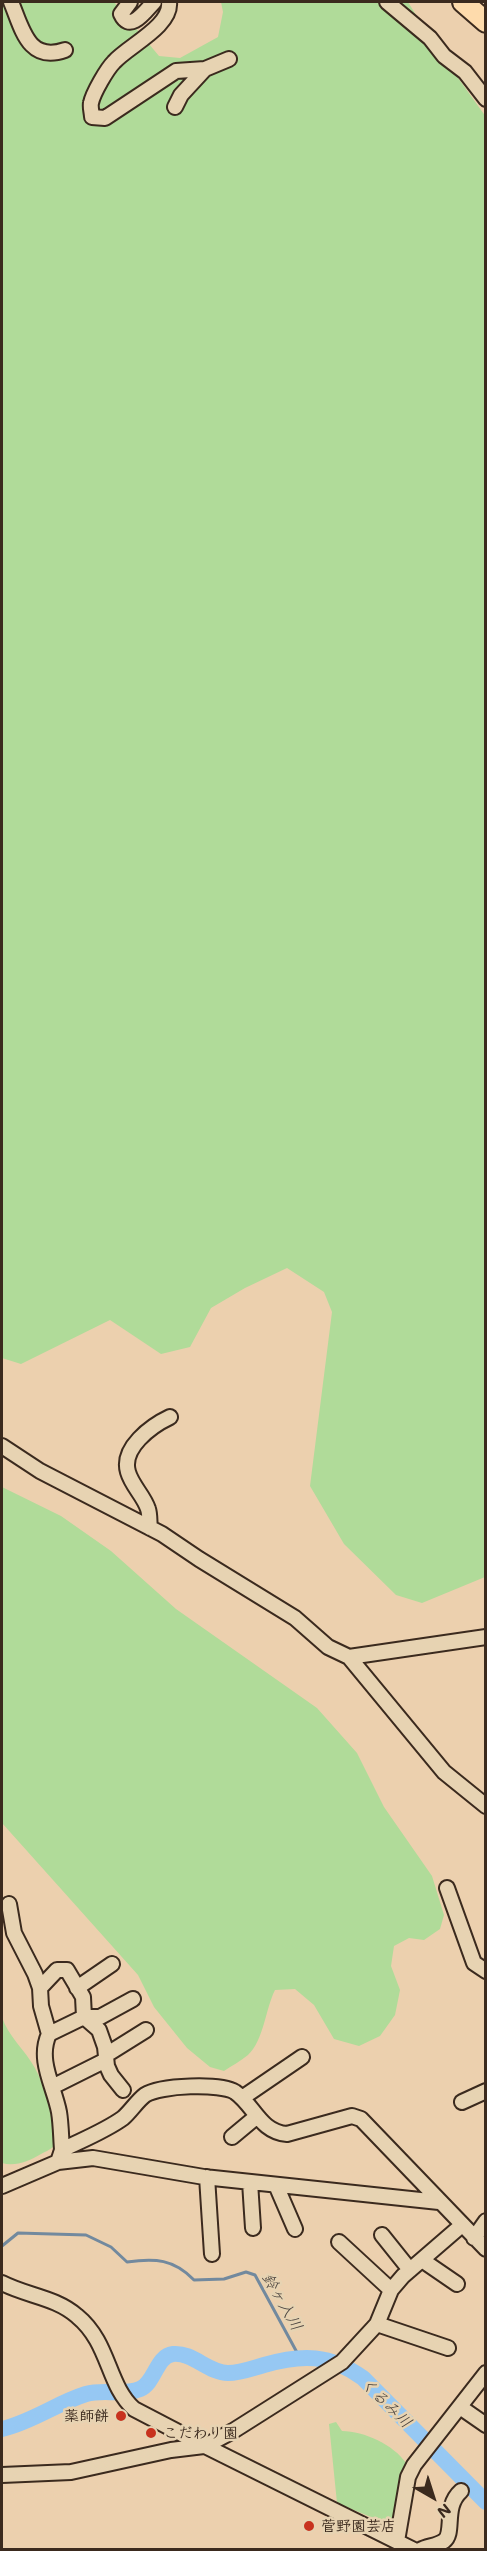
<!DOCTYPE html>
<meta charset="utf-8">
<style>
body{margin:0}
#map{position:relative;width:487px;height:2551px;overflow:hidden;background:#ecd0ae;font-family:Mali,sans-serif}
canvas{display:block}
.frame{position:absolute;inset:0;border:3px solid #3b2a1e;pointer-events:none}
.north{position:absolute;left:403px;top:2467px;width:60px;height:60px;-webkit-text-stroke:4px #e7d3b2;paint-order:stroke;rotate:141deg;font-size:16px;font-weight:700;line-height:24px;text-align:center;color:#3b2a1e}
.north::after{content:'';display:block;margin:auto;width:21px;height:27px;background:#3b2a1e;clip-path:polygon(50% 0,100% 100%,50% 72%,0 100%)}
</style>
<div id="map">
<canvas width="487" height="2551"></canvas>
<div class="frame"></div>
<div class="north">N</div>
</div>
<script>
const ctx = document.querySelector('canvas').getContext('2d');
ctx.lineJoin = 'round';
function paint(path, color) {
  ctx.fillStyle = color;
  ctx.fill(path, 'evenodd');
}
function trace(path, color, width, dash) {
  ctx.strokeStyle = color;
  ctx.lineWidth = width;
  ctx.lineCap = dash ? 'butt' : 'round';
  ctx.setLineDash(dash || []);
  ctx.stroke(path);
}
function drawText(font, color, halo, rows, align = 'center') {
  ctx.font = font + ' Mali,"Klee One",sans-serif';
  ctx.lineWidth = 5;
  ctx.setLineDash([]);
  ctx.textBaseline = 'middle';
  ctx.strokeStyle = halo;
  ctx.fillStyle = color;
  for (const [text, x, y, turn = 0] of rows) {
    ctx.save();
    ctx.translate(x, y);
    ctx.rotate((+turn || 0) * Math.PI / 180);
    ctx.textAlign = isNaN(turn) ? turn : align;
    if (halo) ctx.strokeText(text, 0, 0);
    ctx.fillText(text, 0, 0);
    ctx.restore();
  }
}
paint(new Path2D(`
 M2 2H114L159 56 180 58 218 37 223 12 221 2H408L436 47 486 117 485 1577 422 1603 396 1595 344 1544 310 1486 332 1312 324 1292 287 1268 245 1288 211 1308 190 1347 161 1354 110 1320 21 1364 2 1358Z
 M2 1487 61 1516 111 1551 176 1609 317 1708 357 1753 384 1807 432 1876 444 1915 440 1929 424 1940 409 1938 394 1946 391 1966 400 1990 395 2015 380 2036 359 2046 334 2039 314 2005 295 1989 275 1990C265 2010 264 2040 248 2055 241 2061 231 2066 224 2071L210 2067 187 2048 154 2007 138 1975 2 1823Z
 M2 2017C8 2036 25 2050 35 2068 42 2081 64 2134 53 2147 50 2150 44 2152 41 2154 29 2161 15 2167 2 2163Z
 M336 2422 342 2431C364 2431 394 2445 406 2463L395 2527 337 2503 329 2424Z`), '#b0db99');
trace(new Path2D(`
 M2 2246 18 2233 86 2235 111 2247 127 2262C155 2258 174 2259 194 2280L224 2279 246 2272 255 2275 300 2358`), '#72899e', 3);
trace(new Path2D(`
 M2 2429C32 2422 57 2403 86 2394 104 2389 123 2396 140 2389 155 2383 156 2356 173 2354 193 2352 208 2373 228 2373 240 2373 253 2368 264 2365 302 2354 330 2354 363 2378L486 2502`), '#96c8f3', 16);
const minor = new Path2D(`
 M11 2C22 28 28 63 65 50
 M130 2 121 14C130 34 146 10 154 2
 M169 2C172 26 128 46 114 62 107 69 93 93 91 103 90 107 92 113 92 117L105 118 176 71 205 69 229 59
 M387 2 430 38 444 56 465 72 486 99
 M175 107 181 95 205 69
 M2 1446 40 1471 162 1534 199 1559 295 1618 328 1647 349 1657 486 1637
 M150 1528C149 1522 150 1515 148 1509 144 1496 132 1486 128 1472 121 1448 151 1426 170 1417
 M349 1657 444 1772 486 1806
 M447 1888 474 1963 486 1971
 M9 1904 14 1933 35 1974 40 1988 41 2006 49 2034C37 2060 54 2086 59 2112 61 2124 61 2137 62 2150
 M40 1988 57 1970H67L83 1997 84 2017 49 2034
 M77 1988 112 1964
 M84 2017 99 2030 105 2047 107 2066 111 2075 123 2090
 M84 2017H100L133 1999
 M106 2055 146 2030
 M52 2087 106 2060
 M242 2098 302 2057
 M462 2102 486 2091
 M232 2137 256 2117
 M58 2162 62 2150C82 2140 105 2131 123 2118 131 2111 137 2101 145 2095 160 2085 221 2083 235 2092 254 2105 260 2132 287 2134L352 2116 361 2119 486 2249
 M207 2177 212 2254
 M250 2182 253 2228
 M276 2185 295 2229
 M2 2186 58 2162 93 2158 204 2177 439 2202
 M382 2235 410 2270
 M474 2238 486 2221
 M339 2242 391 2290
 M422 2260 457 2284
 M2 2283C27 2296 55 2297 77 2316 110 2343 107 2385 134 2409L205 2446
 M377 2324 391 2290 403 2276 462 2225
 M460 2407 486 2425
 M2 2475 71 2472 171 2450 204 2446
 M397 2541 408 2477 414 2465 486 2373
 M414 2550 205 2446 233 2431 342 2362 377 2324 448 2348
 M420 2550C428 2546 437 2546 444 2541 455 2533 443 2507 461 2491`);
const highway = new Path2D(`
 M463 2 486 22`);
trace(minor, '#3b2a1e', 18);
trace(highway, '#3b2a1e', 24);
trace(minor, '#e7d3b2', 14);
trace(highway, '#fedbac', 20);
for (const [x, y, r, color] of [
 [121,2416,6,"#c8321e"],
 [151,2433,6,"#c8321e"],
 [309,2526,6,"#c8321e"]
]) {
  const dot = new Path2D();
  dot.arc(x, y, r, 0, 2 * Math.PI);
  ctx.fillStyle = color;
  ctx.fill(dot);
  trace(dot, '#e7d3b2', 2);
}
drawText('bold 15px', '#3b2a1e', '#e7d3b2', [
 ["薬師餅",109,2416,"right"],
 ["こだわり園",163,2433],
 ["菅野園芸店",321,2526]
], 'left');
drawText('italic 16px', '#49423e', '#e7d3b2', [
 ["鈴ヶ入川",282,2302,60],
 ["くるみ川",386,2403,44]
]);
</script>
